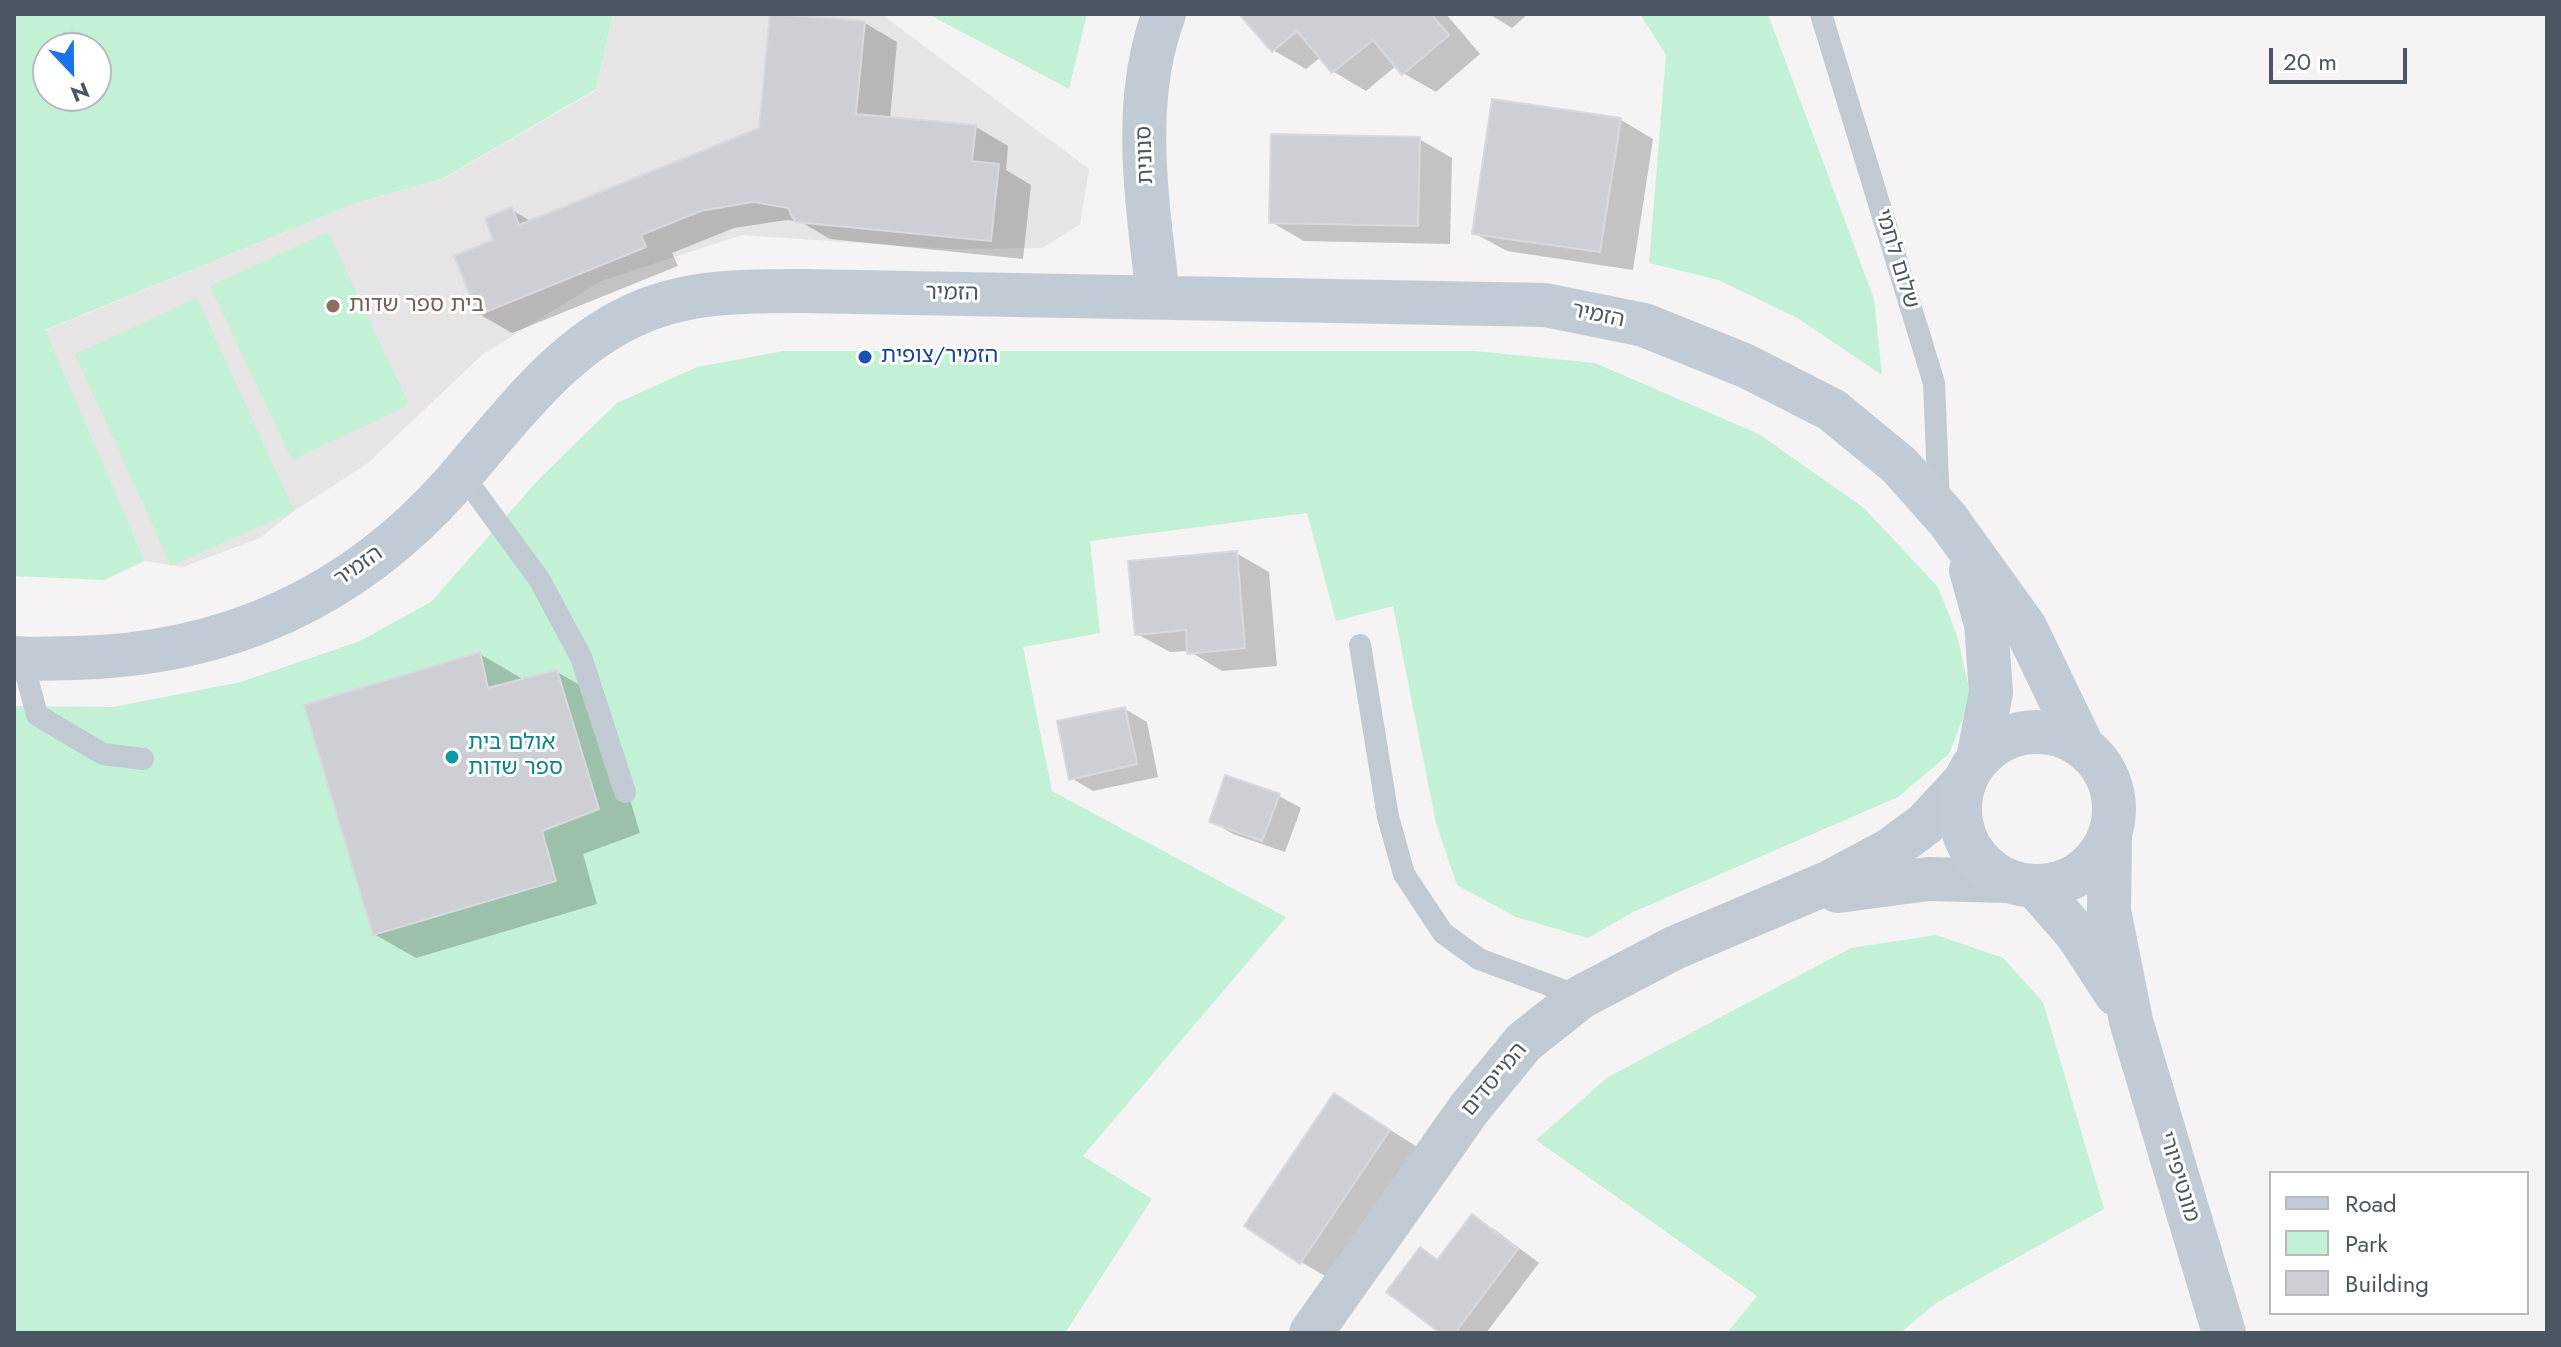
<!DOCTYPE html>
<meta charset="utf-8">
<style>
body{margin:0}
#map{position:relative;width:2561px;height:1347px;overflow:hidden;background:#f5f3f3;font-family:Jost,sans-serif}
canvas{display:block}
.frame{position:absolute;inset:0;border:16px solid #4a5661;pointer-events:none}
.legend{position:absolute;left:2269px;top:1171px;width:260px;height:144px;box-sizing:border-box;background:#fff;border:2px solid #b7bbc0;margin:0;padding:10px 14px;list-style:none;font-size:24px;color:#4a5661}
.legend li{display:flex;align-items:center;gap:16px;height:40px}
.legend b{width:40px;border:2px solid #b7bbc0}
.north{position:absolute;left:32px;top:32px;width:80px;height:80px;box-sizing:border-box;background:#fff;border:2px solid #b7bbc0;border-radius:50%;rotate:158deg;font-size:22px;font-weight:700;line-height:32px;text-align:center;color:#4a5661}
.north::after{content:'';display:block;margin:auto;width:28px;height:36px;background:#1a73e8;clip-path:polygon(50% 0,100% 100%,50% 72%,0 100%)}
.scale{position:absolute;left:2269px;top:48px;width:138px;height:36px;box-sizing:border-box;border:4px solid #4a5661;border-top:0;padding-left:10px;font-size:24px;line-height:28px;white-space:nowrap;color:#4a5661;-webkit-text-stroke:6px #fff;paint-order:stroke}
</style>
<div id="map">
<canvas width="2561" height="1347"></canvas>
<div class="frame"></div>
<ul class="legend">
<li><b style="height:10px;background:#c1cbd6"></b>Road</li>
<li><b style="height:22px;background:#c3f1d5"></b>Park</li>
<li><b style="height:22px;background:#cdcfd5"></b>Building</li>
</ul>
<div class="north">N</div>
<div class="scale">20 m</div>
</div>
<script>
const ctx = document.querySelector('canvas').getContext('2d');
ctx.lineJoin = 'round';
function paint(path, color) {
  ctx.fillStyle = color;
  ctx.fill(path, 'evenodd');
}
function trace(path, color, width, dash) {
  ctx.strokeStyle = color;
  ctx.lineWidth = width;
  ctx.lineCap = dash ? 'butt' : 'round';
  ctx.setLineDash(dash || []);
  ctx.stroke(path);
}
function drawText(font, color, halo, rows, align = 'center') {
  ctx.font = font + ' Jost,"Noto Sans Hebrew",sans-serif';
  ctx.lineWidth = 6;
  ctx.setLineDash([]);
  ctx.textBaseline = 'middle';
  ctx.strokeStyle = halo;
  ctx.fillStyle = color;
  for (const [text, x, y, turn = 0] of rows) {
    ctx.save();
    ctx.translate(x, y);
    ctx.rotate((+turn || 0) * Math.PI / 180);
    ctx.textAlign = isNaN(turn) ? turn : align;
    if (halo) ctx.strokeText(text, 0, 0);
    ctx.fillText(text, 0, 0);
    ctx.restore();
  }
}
paint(new Path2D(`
 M613 14H881L1089 169 1080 224 1042 248 948 249 742 235 601 281 483 354 368 463 294 511 260 538 183 567 145 561 44 331 356 203 445 178 596 90Z`), '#e6e4e5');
paint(new Path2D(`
 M14 14H613L596 89 444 178 356 203 45 330 145 561 104 580 14 576ZM96 48V96H48V48Z
 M928 14H1087L1069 89Z
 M1640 14H1768L1874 299 1882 375 1799 319 1719 280 1649 263 1666 55Z
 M328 232 409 405 292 460 210 286Z
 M197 298 294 511 171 566 75 354Z
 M784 351H1475L1595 363 1759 434 1864 508 1938 587 1957 635 1971 697 1949 754 1898 797 1633 912 1588 938 1516 917 1457 885 1436 823 1393 606 1336 621 1307 513 1090 541 1100 633 1023 647 1052 791 1286 917 1083 1156 1152 1199 1065 1333H14V706L113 707 241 682 360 641 431 602 539 479 617 403 697 367Z
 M1936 935 2003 958 2043 1002 2104 1209 1936 1303 1900 1333H1727L1757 1296 1536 1140 1608 1077 1851 948Z`), '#c3f1d5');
paint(new Path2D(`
 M772 14 865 23 897 42 890 119 976 127 1008 146 1006 170 1031 185 1023 259 830 239 801 222 787 220 734 228 672 253 678 266 512 333 479 314 496 241 512 210 532 222 761 129Z
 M1242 14H1446L1480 54 1436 92 1403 73 1397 65 1366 91 1334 72 1321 57 1306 69 1273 50Z
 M1489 14H1528L1512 28Z
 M1621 120 1653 139 1633 270 1507 251 1474 233Z
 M1419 139 1452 158 1450 244 1304 241 1271 222Z
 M1236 553 1269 572 1277 666 1222 671 1189 651 1170 652 1137 634Z
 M480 654 521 678 522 681 557 672 599 696 640 833 583 854 597 904 416 958 374 934Z
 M1125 709 1147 722 1158 777 1093 791 1071 778Z
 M1279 796 1301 808 1285 852 1233 834 1211 821Z
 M1335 1095 1422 1150 1334 1281 1301 1262Z
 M1472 1217 1494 1229 1539 1263 1486 1333H1443L1420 1250 1439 1261Z`), '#0003');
const building = new Path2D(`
 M770 14 865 21 856 114 976 125 972 161 999 164 991 241 795 222 788 208 753 202 701 211 641 235 646 247 478 315 454 256 493 240 485 218 512 207 519 225 759 128Z
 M1239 14H1431L1449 35 1402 75 1373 40 1332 73 1297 31 1272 52Z
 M1492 99 1621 118 1600 252 1472 234Z
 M1271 134 1420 137 1418 226 1269 223Z
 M1237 551 1245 648 1187 654 1186 630 1135 635 1128 561Z
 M480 652 488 688 557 670 599 809 542 831 556 881 373 935 304 705Z
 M1125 707 1137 764 1069 780 1057 721Z
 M1225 775 1280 794 1262 841 1209 822Z
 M1334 1093 1390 1130 1300 1264 1244 1226Z
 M1472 1214 1518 1249 1455 1333H1440L1386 1292 1420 1247 1437 1260Z`);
paint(building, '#cdcfd5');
trace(building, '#d7d9de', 2);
trace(new Path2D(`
 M1821 14 1934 383 1939 505
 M462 474 539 579 581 657 625 792
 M1360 645 1388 817 1404 874 1443 933 1479 959 1581 997
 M22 659 37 715 103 754 143 759`), '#c1cad2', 22);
trace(new Path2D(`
 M1838 891 1928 879 2009 881
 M1311 1333 1469 1109 1524 1042 1581 997 1674 948 1830 882 1890 850 1925 824 1964 782`), '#c1cad2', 44);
trace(new Path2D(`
 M1158 297C1148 204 1130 104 1164 14
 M1971 570 1986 624 1991 692 1978 759
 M14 658C34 660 54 658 74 658 226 655 352 598 453 484 506 424 558 350 632 316 686 290 746 291 804 291L1545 305 1644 325 1746 366 1832 410 1899 465 1948 520 2025 627 2082 745
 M1960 809a77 77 0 1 1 154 0a77 77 0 1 1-154 0Z
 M2110 836 2109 911 2131 1021 2224 1333
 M2036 887 2077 934 2116 994`), '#c1cbd6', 44);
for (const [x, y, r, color] of [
 [333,306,8,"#8d6e63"],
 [865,357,8,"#1a4fb4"],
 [452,757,8,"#0f9aa8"]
]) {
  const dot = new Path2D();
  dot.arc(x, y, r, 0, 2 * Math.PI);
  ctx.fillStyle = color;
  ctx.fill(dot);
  trace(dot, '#fff', 3);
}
drawText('22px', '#4a5661', '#fff', [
 ["סנונית",1146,155,-92],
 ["שלום לחמי",1896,259,73],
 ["הזמיר",952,294,1],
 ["הזמיר",1598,316,12],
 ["הזמיר",359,567,-35],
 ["המייסדים",1495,1080,-50],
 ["מונטיפיורי",2178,1177,73]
]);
drawText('22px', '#785e54', '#fff', [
 ["בית ספר שדות",349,306]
], 'left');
drawText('22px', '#164399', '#fff', [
 ["הזמיר/צופית",881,357]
], 'left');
drawText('22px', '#0d838f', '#fff', [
 ["אולם בית",468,744],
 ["ספר שדות",468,769]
], 'left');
</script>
